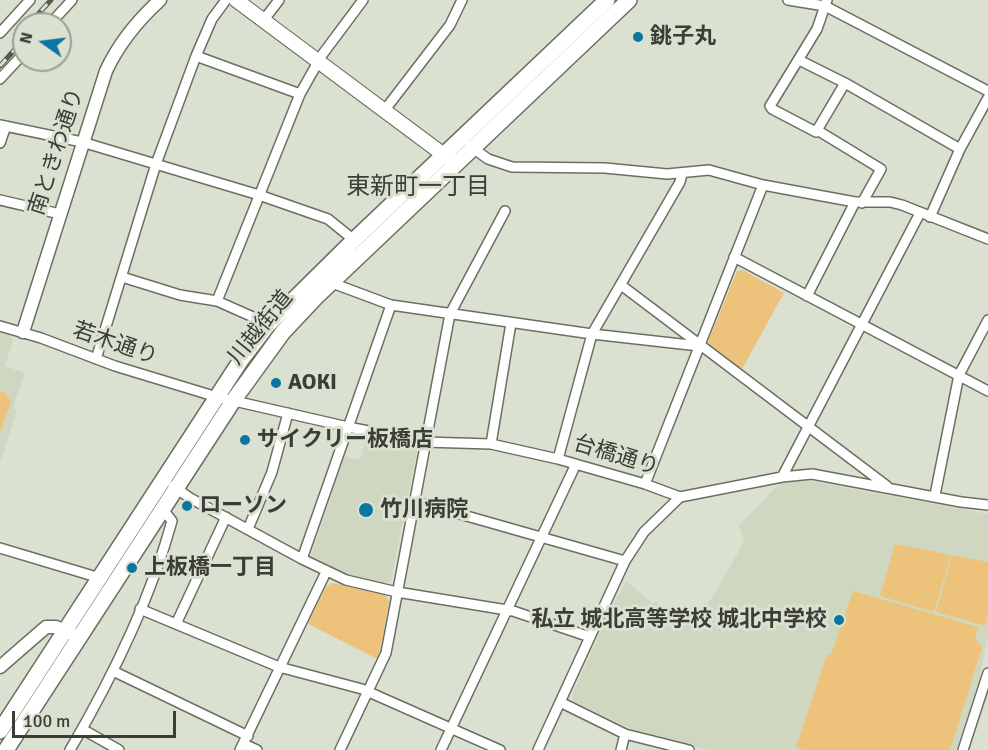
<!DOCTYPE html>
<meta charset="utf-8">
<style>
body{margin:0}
#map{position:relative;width:988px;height:750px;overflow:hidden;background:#dbe1d1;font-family:Signika,sans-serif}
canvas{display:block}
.north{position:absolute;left:12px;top:12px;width:60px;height:60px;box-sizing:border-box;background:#dbe1d1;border:2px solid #9b9f93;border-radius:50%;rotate:284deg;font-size:16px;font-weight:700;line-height:24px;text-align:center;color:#3b3d37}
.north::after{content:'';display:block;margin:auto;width:21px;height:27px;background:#0a76a1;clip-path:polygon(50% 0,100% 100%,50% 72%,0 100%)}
.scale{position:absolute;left:12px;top:711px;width:164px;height:27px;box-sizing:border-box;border:3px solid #3b3d37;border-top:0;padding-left:8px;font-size:18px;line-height:21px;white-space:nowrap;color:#3b3d37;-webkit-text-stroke:4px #dbe1d1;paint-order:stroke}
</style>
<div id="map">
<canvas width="988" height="750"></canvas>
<div class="north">N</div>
<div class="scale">100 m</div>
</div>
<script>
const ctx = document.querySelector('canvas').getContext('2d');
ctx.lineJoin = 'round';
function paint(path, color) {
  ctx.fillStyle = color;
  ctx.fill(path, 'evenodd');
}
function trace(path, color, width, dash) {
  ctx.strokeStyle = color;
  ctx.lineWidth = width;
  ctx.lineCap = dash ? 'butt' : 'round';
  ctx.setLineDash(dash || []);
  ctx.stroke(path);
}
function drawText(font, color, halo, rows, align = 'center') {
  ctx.font = font + ' Signika,"Noto Sans JP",sans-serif';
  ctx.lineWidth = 6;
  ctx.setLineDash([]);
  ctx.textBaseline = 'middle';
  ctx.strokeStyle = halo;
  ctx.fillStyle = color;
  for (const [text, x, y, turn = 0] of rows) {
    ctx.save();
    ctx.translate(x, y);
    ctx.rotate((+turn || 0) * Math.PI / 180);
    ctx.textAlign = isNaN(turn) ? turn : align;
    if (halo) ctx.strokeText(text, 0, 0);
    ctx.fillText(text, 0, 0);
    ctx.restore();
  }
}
paint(new Path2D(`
 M0 332 10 335 13 341 5 366 25 373 13 408 17 410 0 464Z
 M366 437 414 446 417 451 391 581 386 584 344 574 310 559 344 457 360 460Z
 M809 481 988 514V635L979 682 956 750H709L640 733 573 701 572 695 610 611 626 581 653 603 655 601 683 628 711 599 744 542 739 525 780 483Z`), '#cfd7c0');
paint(new Path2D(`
 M743 270 784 293 741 371 709 347 708 342 737 271Z
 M0 392H4L11 401 0 432Z
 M895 544 951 555 934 612 880 596Z
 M952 555 988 562V614L985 626 936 612Z
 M332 583 385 595 389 601 380 651 377 659 308 624 326 587Z
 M853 591 978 627 975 638 982 648 950 750H803L796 747 827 654 831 655Z`), '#edc37c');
const minor = new Path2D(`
 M788 0 825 6 988 91
 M827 0 817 29 770 106 772 109 816 132 845 83
 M263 21 279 0
 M50 24 72 0
 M0 33 30 0
 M196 56 300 94
 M799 60 845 83 960 149
 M0 79 24 53
 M384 111 450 25 462 0
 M0 125 82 142 259 195 328 219 354 240
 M817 130 881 169 862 203
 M0 143 6 126
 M470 146 488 159 512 167 605 168 667 174 709 170 763 185 855 202H890L902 205 988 239
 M0 200 60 214
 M930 217 960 149 988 98
 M734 257 988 391
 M122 277 180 295 217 301
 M332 283 391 305 592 334 699 346
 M621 285 887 486
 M807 296 855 202
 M0 326 41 338 115 366 217 397 348 427 425 442 491 444 558 459 645 484 680 497 782 477 812 474 961 502 988 505
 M267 326 262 321 217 301 300 94 322 55 363 0
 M96 359 156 164 196 56 212 19 226 0
 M491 444 511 323
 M558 459 592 334 680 182 682 174
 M782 477 920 213
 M645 484 763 185
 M173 486 190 498 302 559 346 580 397 592 513 611 590 637
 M935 495 959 375 988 320
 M414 501 625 561
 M248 529 272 472 288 413
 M0 548 100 578
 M302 559 391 305
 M140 609 279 667 362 689 500 750
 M176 624 226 517
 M113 671 248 736
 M560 702 625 734 689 750
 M82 729 119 750
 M244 744 257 750
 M70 750C112 678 150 601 172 521L162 508
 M240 750 326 572
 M340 750 386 653 450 314 505 211
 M441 750 576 464
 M538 750 625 561 644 532 680 497
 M621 750 625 734
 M963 750 988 673`);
const tertiary = new Path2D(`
 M23 332 106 71C119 43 137 21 160 0
 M0 667 46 627H56L72 634`);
const secondary = new Path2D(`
 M236 0 456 164`);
const trunk = new Path2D(`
 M0 731 241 360 267 326 354 240 607 0
 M6 750 233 401 283 332 316 297 629 0`);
trace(minor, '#6a7061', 12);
trace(tertiary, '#6a7061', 15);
trace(secondary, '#6a7061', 16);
trace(trunk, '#6a7061', 18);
trace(minor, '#fff', 9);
trace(tertiary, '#fff', 12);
trace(secondary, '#fff', 14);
trace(trunk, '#fff', 15);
const rail = new Path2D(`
 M29 24 51 0
 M0 66 24 39`);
trace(rail, '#585a52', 5);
trace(rail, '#dbe1d1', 3, [9]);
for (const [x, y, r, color] of [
 [638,37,6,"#0a76a1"],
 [276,383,6,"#0a76a1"],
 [245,440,6,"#0a76a1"],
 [187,506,6,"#0a76a1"],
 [366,510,8,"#0a76a1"],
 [132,568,6,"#0a76a1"],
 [839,620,6,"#0a76a1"]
]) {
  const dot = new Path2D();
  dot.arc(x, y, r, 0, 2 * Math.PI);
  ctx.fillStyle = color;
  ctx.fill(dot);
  trace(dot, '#dbe1d1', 2);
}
drawText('bold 22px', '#3b3d37', '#dbe1d1', [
 ["銚子丸",650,37],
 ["AOKI",288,383],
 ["サイクリー板橋店",257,440],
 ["ローソン",199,506],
 ["竹川病院",380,510],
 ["上板橋一丁目",144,568],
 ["私立 城北高等学校 城北中学校",827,620,"right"]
], 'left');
drawText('22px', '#3b3d37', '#dbe1d1', [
 ["南ときわ通り",57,152,-72],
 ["川越街道",261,328,-51],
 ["若木通り",115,344,19],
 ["台橋通り",616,456,17]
]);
drawText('24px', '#3b3d37', '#dbe1d1', [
 ["東新町一丁目",418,188]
]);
</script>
